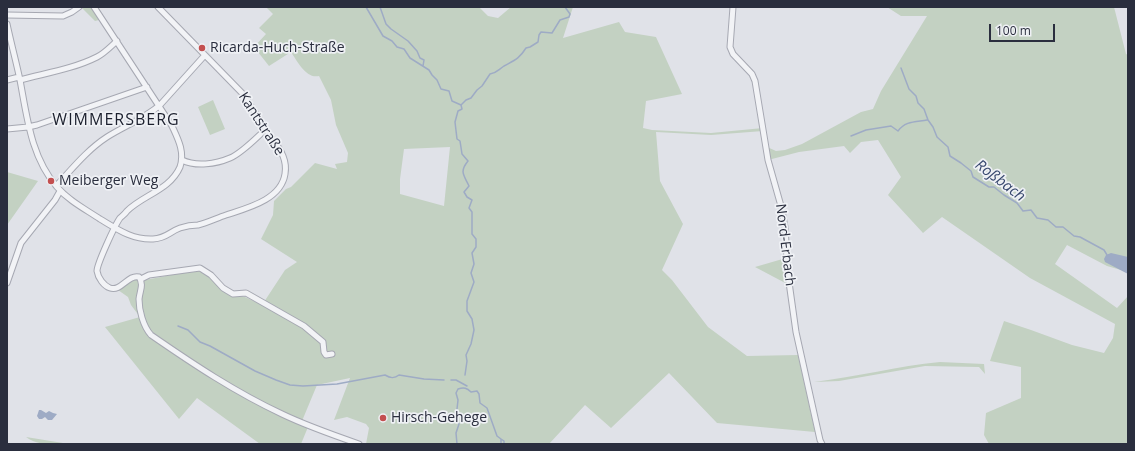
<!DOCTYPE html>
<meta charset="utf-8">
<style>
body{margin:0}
#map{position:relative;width:1135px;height:451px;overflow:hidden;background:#e0e2e8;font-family:"Open Sans",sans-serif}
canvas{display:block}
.frame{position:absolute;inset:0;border:8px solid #2a2e3e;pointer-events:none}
.scale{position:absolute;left:989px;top:24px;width:66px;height:18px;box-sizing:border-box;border:2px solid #2a2e3e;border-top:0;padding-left:5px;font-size:12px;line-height:14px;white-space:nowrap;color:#2a2e3e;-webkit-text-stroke:3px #eff1f5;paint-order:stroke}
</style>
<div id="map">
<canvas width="1135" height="451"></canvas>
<div class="frame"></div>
<div class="scale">100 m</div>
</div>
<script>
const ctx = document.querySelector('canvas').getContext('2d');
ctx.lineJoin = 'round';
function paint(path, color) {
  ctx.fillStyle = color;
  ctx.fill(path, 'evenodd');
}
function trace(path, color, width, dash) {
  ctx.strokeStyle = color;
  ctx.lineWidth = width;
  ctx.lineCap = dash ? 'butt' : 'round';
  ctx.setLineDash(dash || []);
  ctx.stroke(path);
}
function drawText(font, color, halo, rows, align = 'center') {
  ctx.font = font + ' "Open Sans",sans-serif';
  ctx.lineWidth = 3.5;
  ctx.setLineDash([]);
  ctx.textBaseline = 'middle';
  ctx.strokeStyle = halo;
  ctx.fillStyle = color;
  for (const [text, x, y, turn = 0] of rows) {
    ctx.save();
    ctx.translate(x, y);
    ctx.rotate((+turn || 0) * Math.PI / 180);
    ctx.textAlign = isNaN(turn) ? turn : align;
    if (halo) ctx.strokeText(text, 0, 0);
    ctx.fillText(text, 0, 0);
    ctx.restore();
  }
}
paint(new Path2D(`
 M83 7H91L99 20 95 21 82 8Z
 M266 7H479L488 16 498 18 511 7H573L563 38 619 22 625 32 656 37 682 94 646 101 643 128 652 130 711 133 763 128V131L711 135 656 132 660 181 683 224 662 270 672 280 708 327 747 356 798 355 815 432 717 423 669 373 611 428 585 405 549 444H366L369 428 366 424 347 417 334 420 350 378 317 385 302 421 308 427 301 444H260L197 398 179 419 105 327 140 317 131 305 128 297 118 290 134 278 138 279 140 281 197 270 209 277 222 288 232 295 245 297 262 305 285 270 297 262 261 239 273 215 274 201 286 189 291 187 315 163 337 169 335 164 347 162 348 153 336 125 331 100 319 76C306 79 297 61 291 52L269 66 254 47 266 34 259 28 273 14ZM450 147 444 206 400 194V179L404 149Z
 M887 7H1114L1126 54 1128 55V272L1107 266 1067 245 1055 264 1117 308 1128 296V444H989L984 435 986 413 1021 398V367L990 361 1004 321 1031 330 1072 345 1104 353 1113 338 1115 324 1030 278 942 217 923 233 888 195 901 177 878 140 861 142 850 153 844 146 799 152 768 160 765 146 776 151 785 150 802 144 861 112 873 109 881 91 927 16H901Z
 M213 100 225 129 210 135 198 107Z
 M7 172 38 181 7 225Z
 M786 258 789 285 755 267Z
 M940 362 984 364 985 374 979 367 925 366 839 381 814 382C856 377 898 366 940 362Z
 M26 437 63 443 81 444C63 444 41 448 26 437Z`), '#c3d1c2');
paint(new Path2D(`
 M1111 253 1128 257V274L1105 262 1104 259 1106 255Z
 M39 410H41L46 413 49 411 53 413 57 414 52 420H48L45 417 42 419H39L37 416Z`), '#9eabc5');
trace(new Path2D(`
 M366 7 383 36 392 41 397 47 404 49 410 58 429 70 432 75 437 80 441 89 449 91 452 101 461 105
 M380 7 386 24 391 29 408 41 417 51 420 58 424 60 423 66
 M901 68 909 89 916 96 918 103 924 109 928 120 933 127 937 137 948 147 950 156 961 163 971 171 973 177 989 187H994L1004 195 1017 203 1023 211 1031 210 1037 218 1048 220 1056 227H1063L1074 236 1080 237 1104 250 1107 255
 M851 136 866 130 891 126 898 131C905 121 915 122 927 120
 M178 326 188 330 200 342 210 346 255 371 276 380 290 385 303 386 337 384 385 375C390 378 394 379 399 375L424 379 444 380
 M465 375 467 361 466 355 471 344 474 330 472 319 467 311V301L474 282 471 273 474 264 472 253 476 247V239L472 234V212L469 208 472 200 467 197 464 192 469 186C464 175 459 172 468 161L462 154 460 141 457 139 455 122 458 111 462 109 461 105 466 100 471 98 477 90 482 86 490 74C497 73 498 70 504 66 515 60 519 59 526 48L530 47 538 42 539 35 541 32 552 33 560 20 569 17 570 14 565 7
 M451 380H456L467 386
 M501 439 504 441V444
 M457 444 456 433 459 424 456 418 458 400 456 393 458 389C464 387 467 388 471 392L477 391 479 394 480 403 487 408 497 436 501 439V444`), '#9eabc5', 1.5);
const street = new Path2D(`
 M94 7 172 126C178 139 185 152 180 167 170 190 143 195 127 211 125 214 122 216 120 218 115 225 97 264 97 271 98 278 104 286 110 288 121 292 128 274 139 277 144 285 140 290 139 299 139 310 143 326 151 335 193 364 235 392 282 414 307 426 333 435 359 444
 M733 7 730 47 733 54 752 74 755 81 768 160 781 206 785 227 788 275 796 332 820 440 822 444
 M7 15 63 16 72 12 79 7
 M7 24C11 43 16 61 20 80 27 117 31 157 57 187 69 201 85 209 100 219 117 229 132 240 153 239 167 238 169 232 180 228 186 226 192 225 198 225 207 223 217 218 226 215 247 208 281 200 285 174 286 168 285 161 283 156 280 148 275 142 270 136 261 121 252 107 242 93L158 7
 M7 80 19 77
 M20 80C46 73 73 69 97 57 105 53 111 46 117 41
 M7 129 28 127 37 125 147 87
 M182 160C196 167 216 164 230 158 242 153 256 138 266 129
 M56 186C72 169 87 150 107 137 124 126 144 119 160 105L205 55
 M141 279 149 275 200 268 211 275 223 288 233 294 246 293 304 326 323 342 324 352 326 355 332 354
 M7 283 21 243 55 200 60 191`);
trace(street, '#a6a8b2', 7);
trace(street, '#f2f3f6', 5);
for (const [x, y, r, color] of [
 [202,48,4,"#c34f4f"],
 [51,181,4,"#c34f4f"],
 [383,418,4,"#c34f4f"]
]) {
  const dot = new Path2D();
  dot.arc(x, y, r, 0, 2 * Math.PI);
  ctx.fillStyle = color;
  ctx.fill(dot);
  trace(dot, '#eff1f5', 1.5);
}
drawText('14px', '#2a2e3e', '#eff1f5', [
 ["Ricarda-Huch-Straße",210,48],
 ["Meiberger Weg",59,181],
 ["Hirsch-Gehege",391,418]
], 'left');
drawText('14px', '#2a2e3e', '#eff1f5', [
 ["Kantstraße",261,124,57],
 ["Nord-Erbach",785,245,83]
]);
drawText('italic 15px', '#37486e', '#eff1f5', [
 ["Roßbach",1000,181,37]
]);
ctx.letterSpacing = '1px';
drawText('16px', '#1c202e', '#eff1f5', [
 ["WIMMERSBERG",116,120]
]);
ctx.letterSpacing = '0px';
</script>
